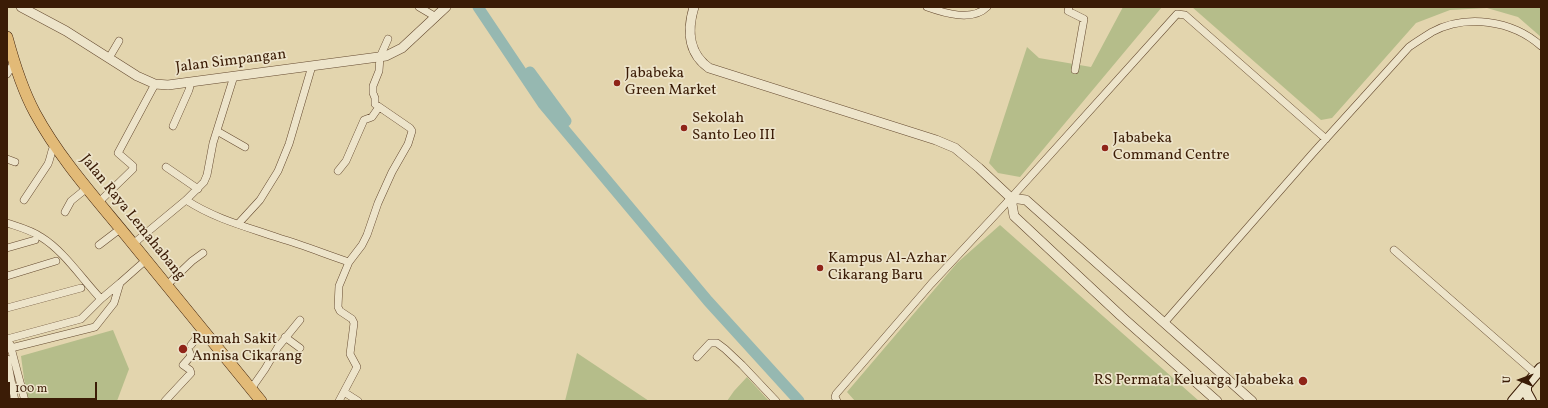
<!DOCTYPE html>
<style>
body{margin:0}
#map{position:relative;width:1548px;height:408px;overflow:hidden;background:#e3d5ae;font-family:Vollkorn,serif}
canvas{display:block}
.frame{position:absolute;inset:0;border:8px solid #3b1c06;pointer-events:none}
.north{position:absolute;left:1500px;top:360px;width:40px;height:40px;-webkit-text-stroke:3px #ede4ca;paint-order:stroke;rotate:271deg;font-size:11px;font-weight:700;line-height:16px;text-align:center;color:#3b1c06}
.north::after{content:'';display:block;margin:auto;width:14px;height:18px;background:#3b1c06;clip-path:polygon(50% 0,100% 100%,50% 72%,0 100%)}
.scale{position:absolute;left:8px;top:382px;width:89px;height:18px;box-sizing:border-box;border:2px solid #3b1c06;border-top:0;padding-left:5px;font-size:12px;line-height:14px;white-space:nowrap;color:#3b1c06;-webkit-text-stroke:3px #ede4ca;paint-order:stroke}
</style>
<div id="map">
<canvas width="1548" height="408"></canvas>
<div class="frame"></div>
<div class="north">U</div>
<div class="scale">100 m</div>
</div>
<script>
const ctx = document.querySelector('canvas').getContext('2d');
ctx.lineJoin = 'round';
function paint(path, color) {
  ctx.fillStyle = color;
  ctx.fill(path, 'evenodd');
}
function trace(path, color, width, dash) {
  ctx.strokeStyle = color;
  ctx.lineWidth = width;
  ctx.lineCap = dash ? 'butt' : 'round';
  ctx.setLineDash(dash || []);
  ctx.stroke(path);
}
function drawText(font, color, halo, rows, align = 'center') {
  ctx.font = font + ' Vollkorn,serif';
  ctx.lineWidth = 3.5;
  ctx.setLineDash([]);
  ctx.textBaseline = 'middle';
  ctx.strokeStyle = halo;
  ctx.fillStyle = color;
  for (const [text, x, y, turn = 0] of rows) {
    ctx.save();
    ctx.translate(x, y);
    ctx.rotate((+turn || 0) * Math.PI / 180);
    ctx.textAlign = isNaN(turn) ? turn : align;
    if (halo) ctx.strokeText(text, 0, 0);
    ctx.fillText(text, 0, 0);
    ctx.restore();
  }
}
paint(new Path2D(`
 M1123 7H1162L1020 177 998 173 989 163 1027 47 1039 58 1091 67Z
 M1192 7H1541V37L1518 17 1487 8 1450 10 1416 23 1332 118 1321 120Z
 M1000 225 1199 401H855L847 392 957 263Z
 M113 330 129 369 117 401H27L21 356Z
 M577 353 649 401H565Z
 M747 377 769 401H727L734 391Z`), '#b5bd8a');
trace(new Path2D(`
 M478 7 543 104 708 301 799 401
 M530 72 566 121`), '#96b8b1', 11);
const minor = new Path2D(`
 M419 7 436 17
 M927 7C944 13 972 22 987 7
 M1069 7 1068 11 1084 19 1075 70
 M109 58 119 41
 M7 74 14 63
 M173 126 189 90 191 82
 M217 131 245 147
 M7 159 15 162
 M166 167 198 189
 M338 171 346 161 364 120 372 117 379 107
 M24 200 48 164C51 157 51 150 55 144
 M186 200C215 219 247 227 279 238 303 245 325 254 349 262
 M99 202 133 169V166L118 153 155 84
 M65 212 71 201 87 188
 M7 223C19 227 31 230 41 237 64 251 82 279 101 299
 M238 224 260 200 278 171 289 144 312 66
 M133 244 186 200 204 182 207 175 213 143 234 76
 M99 245 120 229
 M7 248 35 240
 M1394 250 1536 374
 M7 276 56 261
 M120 283 146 260
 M167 285 192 261 203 253
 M7 308 81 288
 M1164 323 1313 153 1409 47C1416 42 1424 37 1432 32 1466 14 1512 20 1541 46
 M285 337 300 348
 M7 339 81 319 101 299 120 283 114 303 95 327 7 349
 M10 344 25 401
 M191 345 203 330
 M697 357 710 343H717L725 349 742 365 776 401
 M7 359 15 401
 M251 389 265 369 278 347 300 320
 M344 392 358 401
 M165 401 191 373 190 370 183 365 191 356 189 351
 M339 401 357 367 350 354 354 323 352 319 340 311 338 307 339 286 349 262 362 245 367 235 378 203 392 172 408 144 412 131 410 128 375 104V98L373 93V86L379 71 380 57 388 39
 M837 401 835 397 836 394 931 284 1011 198 1177 14 1185 15 1326 139`);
const tertiary = new Path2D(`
 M21 7 66 31 137 76 155 84 168 85 386 56 402 48 446 7
 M694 7C687 30 688 53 709 68L936 140 955 148 979 168 1011 198 1014 216 1121 316 1217 401
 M1011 198 1026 200 1252 401`);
const secondary = new Path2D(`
 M1526 386V392L1531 401
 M1513 401 1541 368`);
const primary = new Path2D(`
 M7 37C14 63 22 89 35 113 61 161 99 202 133 244 176 296 218 349 261 401`);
trace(minor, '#654a30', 8);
trace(tertiary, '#654a30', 10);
trace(secondary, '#3b1c06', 12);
trace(primary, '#3b1c06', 12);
trace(minor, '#ede4ca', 7);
trace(tertiary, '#ede4ca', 9);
trace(secondary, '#ede4ca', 10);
trace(primary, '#e2ba77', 11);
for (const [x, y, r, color] of [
 [617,83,4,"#8f2418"],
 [684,128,4,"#8f2418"],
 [1105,148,4,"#8f2418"],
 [820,268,4,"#8f2418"],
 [183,349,5,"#8f2418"],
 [1303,381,5,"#8f2418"]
]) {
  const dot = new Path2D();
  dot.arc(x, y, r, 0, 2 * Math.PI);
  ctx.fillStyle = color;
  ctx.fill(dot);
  trace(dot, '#ede4ca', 1.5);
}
drawText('15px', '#3b1c06', '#ede4ca', [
 ["Jalan Simpangan",231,62,-7],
 ["Jalan Raya Lemahabang",132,218,51]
]);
drawText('15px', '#3b1c06', '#ede4ca', [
 ["Jababeka",625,74],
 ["Green Market",625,91],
 ["Sekolah",692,119],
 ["Santo Leo III",692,136],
 ["Jababeka",1113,139],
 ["Command Centre",1113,156],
 ["Kampus Al-Azhar",828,259],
 ["Cikarang Baru",828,276],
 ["Rumah Sakit",192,340],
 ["Annisa Cikarang",192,357],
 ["RS Permata Keluarga Jababeka",1294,381,"right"]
], 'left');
</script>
